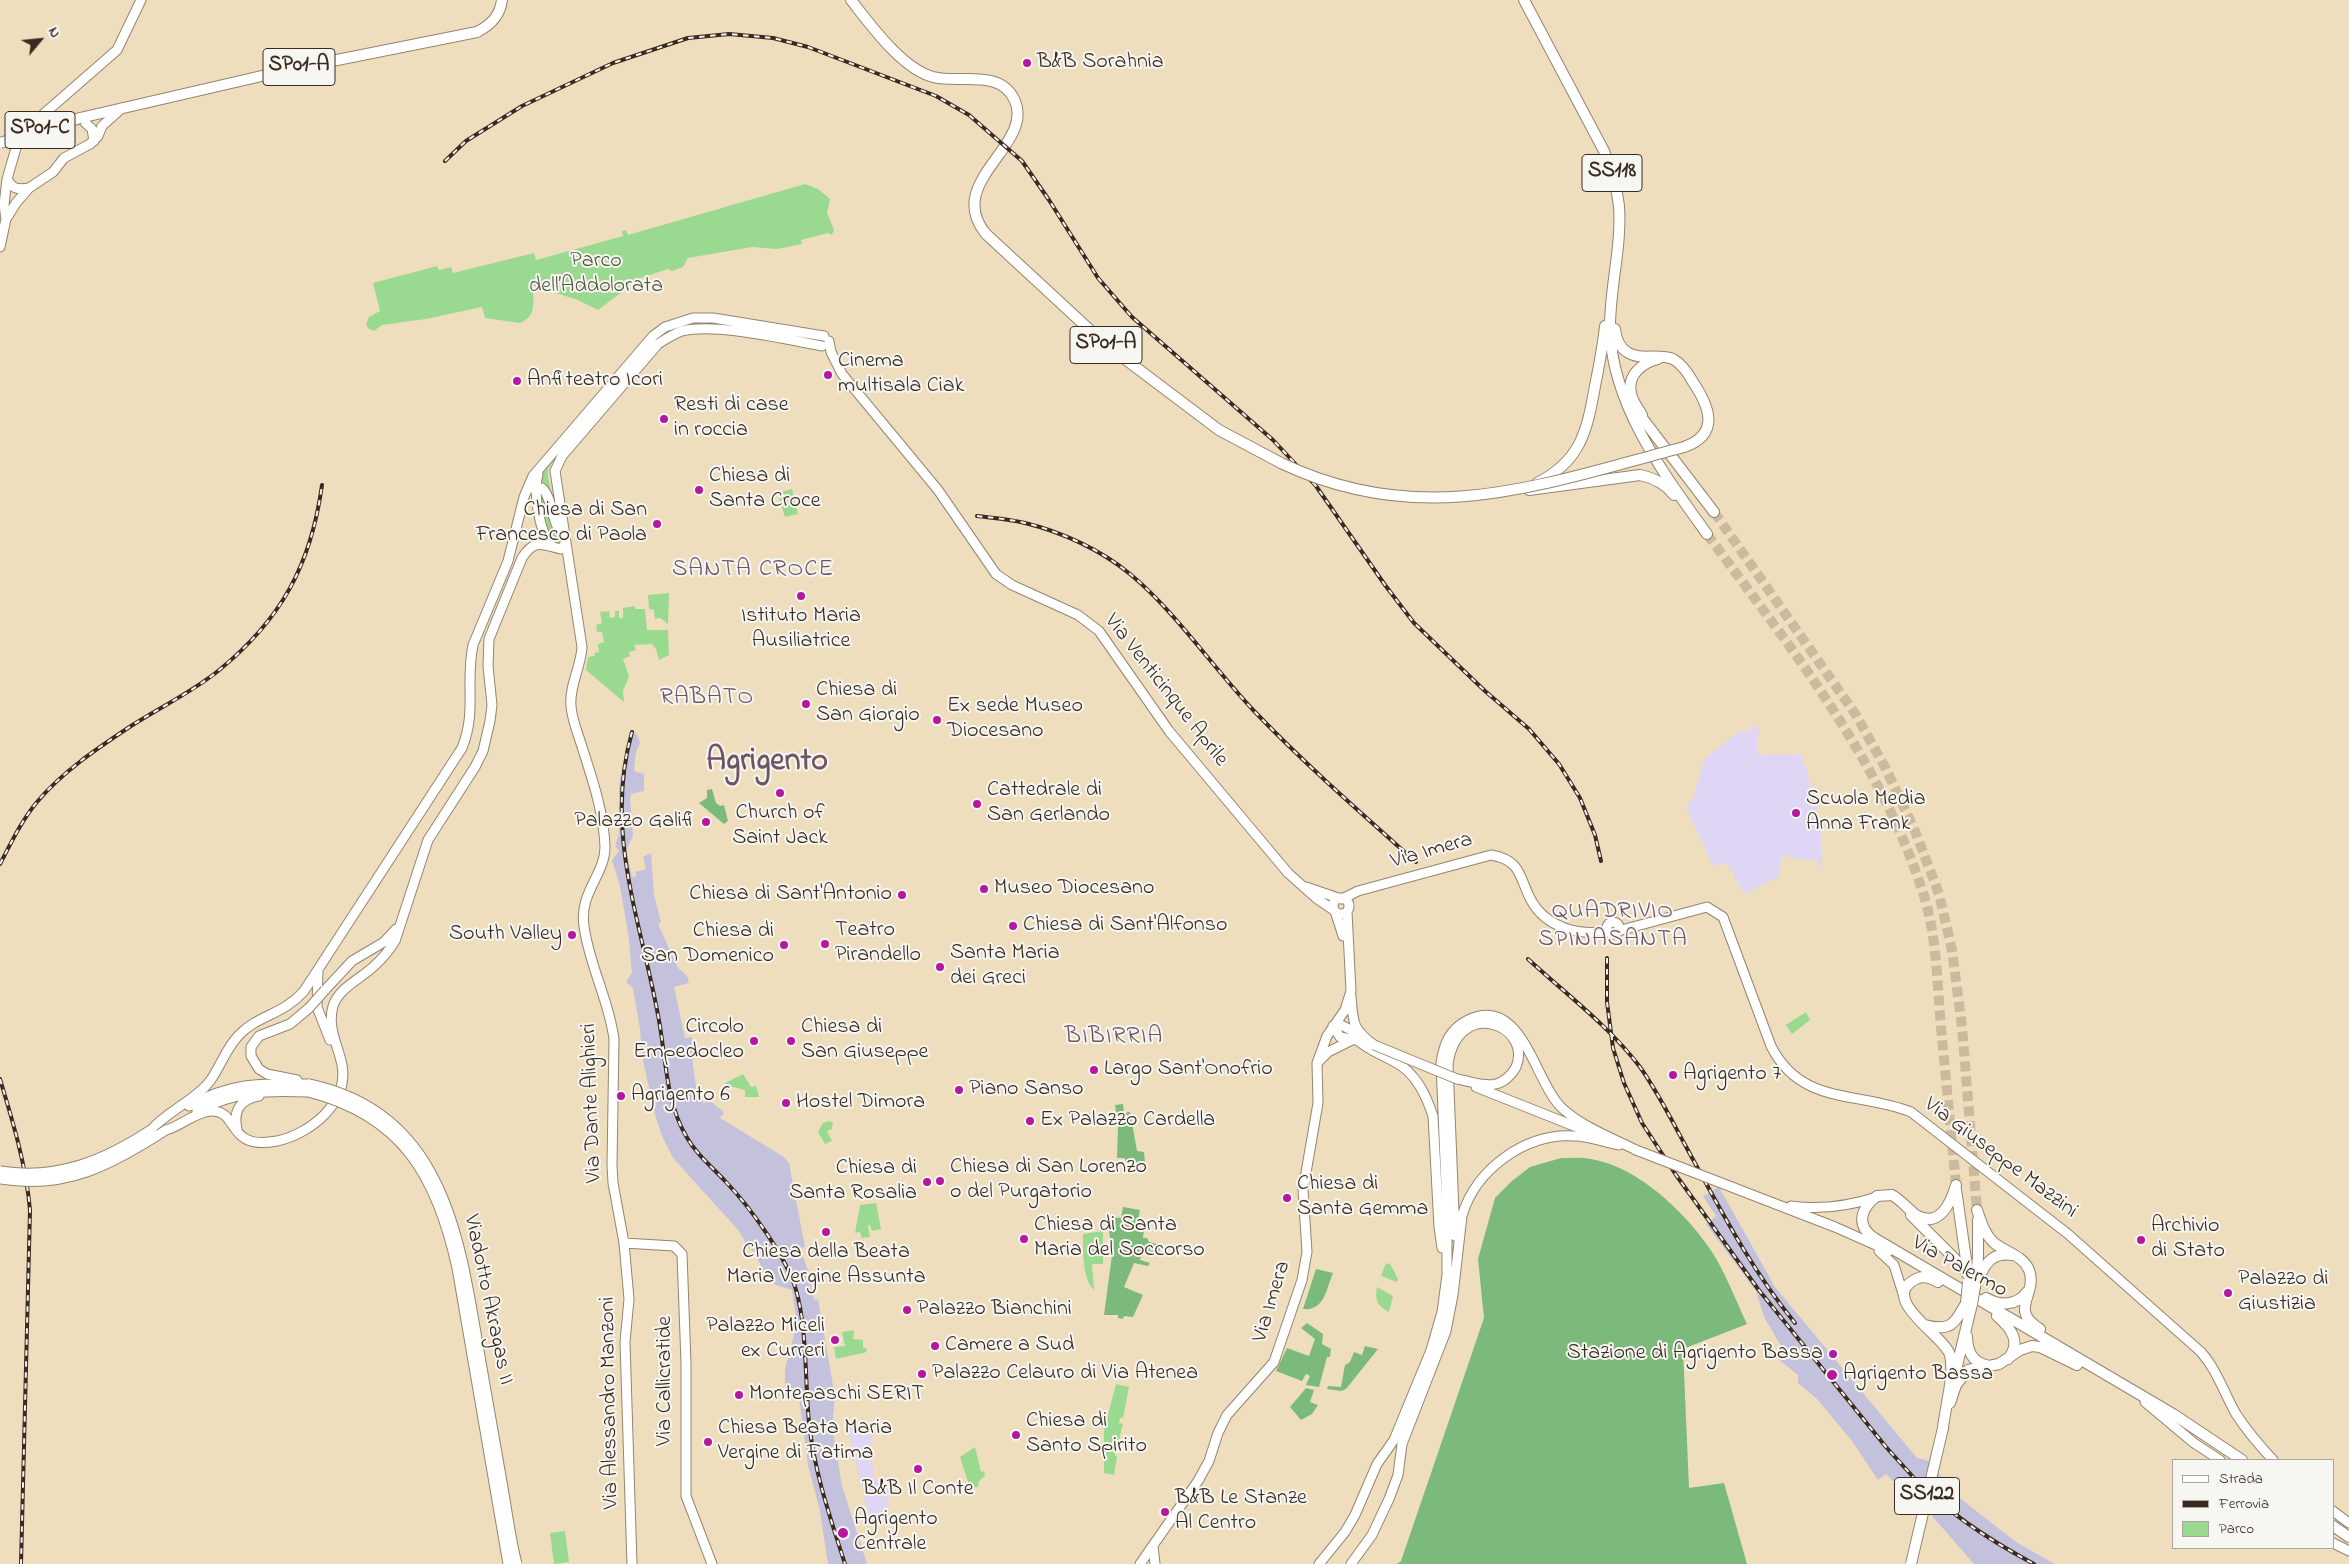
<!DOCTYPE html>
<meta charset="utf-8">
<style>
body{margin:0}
#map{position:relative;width:2349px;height:1564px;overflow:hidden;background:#efdebe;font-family:"Indie Flower",sans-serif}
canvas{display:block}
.legend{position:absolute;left:2172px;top:1459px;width:162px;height:90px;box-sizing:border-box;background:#f6f6f2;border:1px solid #aba49d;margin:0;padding:6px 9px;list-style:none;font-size:15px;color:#3b2a1e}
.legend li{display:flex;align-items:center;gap:10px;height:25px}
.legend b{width:25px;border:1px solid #aba49d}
.north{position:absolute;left:15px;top:15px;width:50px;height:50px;-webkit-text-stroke:4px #f6f6f2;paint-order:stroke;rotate:62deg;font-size:14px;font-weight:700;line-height:20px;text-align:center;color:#3b2a1e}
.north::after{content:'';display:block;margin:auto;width:18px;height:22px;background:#3b2a1e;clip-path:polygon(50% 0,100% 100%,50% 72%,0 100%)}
</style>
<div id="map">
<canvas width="2349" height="1564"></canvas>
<ul class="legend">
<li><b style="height:6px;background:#fff"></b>Strada</li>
<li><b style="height:6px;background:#3b2a1e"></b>Ferrovia</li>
<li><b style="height:14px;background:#9ada90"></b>Parco</li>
</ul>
<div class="north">N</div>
</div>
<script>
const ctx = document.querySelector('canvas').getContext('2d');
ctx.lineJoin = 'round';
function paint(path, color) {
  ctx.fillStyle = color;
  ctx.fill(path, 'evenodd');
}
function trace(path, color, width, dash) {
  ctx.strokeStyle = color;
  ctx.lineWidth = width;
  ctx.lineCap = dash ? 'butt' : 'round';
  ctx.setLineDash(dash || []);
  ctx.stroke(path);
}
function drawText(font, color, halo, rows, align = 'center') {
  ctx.font = font + ' "Indie Flower",sans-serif';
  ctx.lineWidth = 4;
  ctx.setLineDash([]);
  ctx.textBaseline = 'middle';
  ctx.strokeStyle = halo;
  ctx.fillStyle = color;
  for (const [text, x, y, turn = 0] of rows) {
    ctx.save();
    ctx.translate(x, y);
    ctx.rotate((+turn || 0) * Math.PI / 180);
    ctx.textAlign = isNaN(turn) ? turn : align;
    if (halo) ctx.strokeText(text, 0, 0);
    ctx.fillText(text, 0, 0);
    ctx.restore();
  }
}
paint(new Path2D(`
 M1752 726 1759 727 1757 755 1800 754 1803 757 1821 826 1822 869 1820 870 1819 861 1792 858 1783 855 1780 865V876L1744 894 1735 879 1733 870H1730L1728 863 1713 866 1686 808 1694 795 1705 758 1742 730 1745 732 1751 730Z
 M869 1423 873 1444 870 1445V1451L875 1480 890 1482 887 1515 883 1519 882 1518 870 1521 848 1429Z`), '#dfd5f5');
paint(new Path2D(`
 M630 731 637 734 640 743 636 752 634 771 644 774V791L631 794 630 800 633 836 626 850 632 877 637 876 635 872 646 869 643 857 651 853 654 895 661 922 658 924 678 968 687 976 689 983 674 987 685 1038 692 1037 693 1066 697 1093H701L703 1103 710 1101 724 1112 720 1118 784 1157 789 1163 805 1247 800 1248 809 1273 814 1300 818 1299 835 1397 832 1426 842 1486 867 1564H828L820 1511 808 1465 799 1397H785V1369L797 1323 792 1290 776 1285 767 1278 768 1274 764 1272 754 1252 748 1247 739 1231 673 1158 662 1136 656 1118 642 1056 640 1029 633 988 626 982 632 973 629 939 620 886 612 860 619 851 615 846 619 834V784Z
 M1719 1187 1775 1287 1917 1458 1929 1461 1955 1494 1980 1514 2016 1542 2055 1564H1974L1919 1501 1915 1503 1886 1474 1878 1480 1852 1441 1817 1399 1798 1383V1375L1778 1359 1781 1346 1764 1317 1756 1291 1706 1224 1716 1216 1703 1196Z`), '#c3c1db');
paint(new Path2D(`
 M805 184 818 189 830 199 827 213 834 230 832 235 828 233 801 240 802 244 777 249 752 247 688 258 683 267 672 271 668 269 628 282 622 292 598 310 578 300 533 286C533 302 537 316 520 323L485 318 482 307 426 319 382 325 374 331 369 329 366 325 369 317 380 311 373 283 437 266 439 270 451 267 453 273 534 253 536 260 623 236 622 231 626 230 628 235Z
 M691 322H707L734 327 733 329C712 325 695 323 675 330L560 452 548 469V477L560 524 539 485 543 471 657 338 666 330Z
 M792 489 798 514 785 517 778 493Z
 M539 491 543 495 552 531 561 542 559 545 548 533Z
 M669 593 668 624 660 618 655 619 654 610 649 609 648 595Z
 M635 606V609H645L647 630H668L669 655 659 660 656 649 652 644 634 645 636 650 629 652 630 656 623 659 629 676 623 691 624 702 586 670 588 657 595 656 594 653 599 652 598 644 604 642 602 632H597L596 625 602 623 600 612 609 611 610 618 615 617V611H619V618H623V608Z
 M1806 1012 1810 1020 1792 1034 1786 1025Z
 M743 1074 751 1087 756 1086 759 1097H745V1090L726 1085 725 1083Z
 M830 1121 833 1123 832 1129 827 1131 832 1141 825 1144 818 1132 823 1123Z
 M876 1203 881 1229 872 1231 870 1225H868L870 1237 862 1238 860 1232 855 1233 860 1205Z
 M1103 1231V1264H1092L1094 1290C1082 1279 1083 1249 1083 1234Z
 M1386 1263 1391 1265 1398 1279 1397 1282 1381 1276Z
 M1377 1287 1393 1296 1389 1312C1378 1307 1374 1299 1377 1287Z
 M854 1330 853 1339 863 1340V1348H866L867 1352 836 1359 834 1347 845 1346 842 1332Z
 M1116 1384 1129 1387 1123 1418H1120L1119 1423 1123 1424 1115 1455 1117 1457 1114 1475 1104 1473V1430Z
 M975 1447 981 1472 984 1471 985 1476 979 1481 978 1487 970 1488 960 1457Z
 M565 1531 569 1562 554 1564 550 1533Z`), '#9ada90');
paint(new Path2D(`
 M712 789 716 803 720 806 724 805 728 821 724 824 699 803 707 798V790Z
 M1123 1104 1124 1113 1130 1112 1137 1151 1144 1152 1145 1163 1125 1162V1158H1117L1118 1126 1115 1105Z
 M1561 1158C1570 1158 1581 1157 1591 1159 1638 1167 1684 1211 1710 1249 1725 1271 1735 1299 1747 1324L1683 1349 1689 1488 1724 1483 1747 1564H1397L1401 1561 1484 1318 1478 1259 1495 1198 1512 1181 1530 1167Z
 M1123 1207 1140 1210 1138 1221H1145L1143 1238H1147L1149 1242 1161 1245 1159 1253 1144 1250 1143 1256H1141L1140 1260 1150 1263 1148 1266 1134 1263 1124 1287 1143 1295 1133 1317 1124 1316 1123 1319 1118 1318V1315H1104L1112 1255 1108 1222H1112V1217L1121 1218Z
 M1316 1269 1333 1273C1326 1289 1325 1311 1303 1309Z
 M1307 1323 1323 1334 1322 1344 1331 1349 1330 1357H1327L1319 1387 1306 1385 1310 1376 1306 1374 1302 1381 1276 1371 1287 1348 1309 1356 1315 1339 1301 1328Z
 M1365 1346 1378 1349 1346 1389 1341 1391 1327 1389 1328 1386 1341 1387 1345 1365 1350 1362 1354 1352 1362 1355Z
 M1306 1388 1314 1390 1310 1402 1318 1405 1312 1414 1301 1420 1290 1407Z`), '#7bba7a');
trace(new Path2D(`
 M1714 512 1856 715 1886 769 1915 831 1939 894 1952 950 1962 1027 1977 1210
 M1707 534C1790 647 1881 759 1924 896 1937 938 1937 983 1941 1027 1946 1080 1951 1133 1956 1185`), '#cbba9e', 10, [10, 5]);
const secondary = new Path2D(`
 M80 118 92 129 94 141
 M29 188C17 190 13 189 7 179L16 148 23 132 117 50 141 0
 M6 219 4 205 7 179
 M0 247 6 219 16 203 29 188 53 172 64 158 90 144 98 136 102 126 122 108
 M829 341 831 352 842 374 938 490 996 574 1012 585 1078 615 1099 631 1169 731 1288 873 1316 898 1335 911
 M538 474C533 492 539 531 551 545
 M531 488H542C553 498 551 524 565 540
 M1306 887 1341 899
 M1333 906a8 8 0 1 1 16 0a8 8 0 1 1-16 0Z
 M1342 899 1358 891 1491 855C1522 860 1519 878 1531 900 1546 928 1580 936 1608 931
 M1335 911 1343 936
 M1607 928a6 6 0 1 1 12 0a6 6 0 1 1-12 0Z
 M1618 931 1707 907 1723 917 1771 1046C1801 1106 1858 1091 1911 1112L2068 1234 2201 1352C2217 1370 2224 1393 2236 1414 2247 1431 2260 1446 2273 1460
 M318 971 317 1007 330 1040
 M325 990 352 961 384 942 396 929
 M1351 996C1353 1022 1352 1029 1374 1045
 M1333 1026 1340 1037 1361 1041
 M1333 1026 1341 1025 1359 1034
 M1357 1040C1369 1050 1382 1055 1395 1062 1416 1073 1426 1095 1433 1116L1439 1227 1442 1248
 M1317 1063 1328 1052 1352 1040
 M297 1080 267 1074 259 1069 251 1056V1047L259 1036 290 1024 309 1008
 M1476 1087 1589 1132
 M189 1106C231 1082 262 1083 309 1084
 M197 1111C237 1091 265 1090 308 1092
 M152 1129C169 1110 196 1100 210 1081 221 1066 226 1048 239 1035 258 1015 283 1015 304 991L462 748C477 711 465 683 473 645L508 561 524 497 533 476 653 336 665 327 693 318H713L824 336
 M237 1129C233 1111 240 1099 259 1096
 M166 1130C181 1126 195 1112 211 1111 240 1110 225 1151 277 1141 310 1134 349 1103 342 1065 338 1045 327 1028 333 1006 339 988 360 979 373 967 382 959 389 951 395 941L428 840 475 767 483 751 490 721 492 705 488 666 489 639 522 558C535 538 542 545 561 549L566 543
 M1773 1203 1835 1227 1889 1251
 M1791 1206C1820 1210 1849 1206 1877 1197
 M1455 1236 1448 1064C1458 996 1533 1025 1516 1067 1512 1075 1504 1082 1496 1084 1484 1087 1469 1081 1457 1079
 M624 1243 674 1246 682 1254 686 1363V1496L712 1564
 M1879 1251 1894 1265 1904 1297
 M2145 1402 2194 1443 2220 1460
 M2333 1511 2349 1523
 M2333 1543 2349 1551
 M1153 1546 1155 1564
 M632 1564 625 1342 629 1299 624 1243 613 1183 612 1165 614 1039C609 1000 589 965 584 926 579 892 605 875 605 847 604 814 593 781 583 750 579 736 572 721 571 706 569 686 581 667 582 647L555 471 562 456 658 344C666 339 673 334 682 331 715 323 787 339 822 346
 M1140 1564 1198 1481 1209 1461 1218 1433 1227 1415 1274 1362 1302 1280 1307 1252 1303 1190 1318 1103 1317 1063 1327 1036 1345 1010 1351 991 1347 912
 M1319 1564 1345 1532 1355 1515 1377 1464 1394 1440 1431 1350 1442 1312 1447 1275V1210L1441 1063C1444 1043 1450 1029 1468 1020 1523 994 1534 1083 1563 1109 1583 1127 1612 1138 1636 1150
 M1351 1564 1372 1535 1389 1499 1398 1475 1402 1444 1446 1331 1453 1295 1462 1216C1475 1170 1525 1133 1574 1136 1589 1136 1604 1142 1619 1145`);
const primary = new Path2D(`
 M851 0C870 24 902 69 933 77 960 84 1001 68 1015 101 1034 146 943 182 986 234L1105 344 1219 430 1281 463
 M1524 0 1604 151C1611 169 1617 187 1619 206 1622 248 1609 290 1610 331 1613 407 1664 474 1707 534
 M80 118 292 69 477 32C491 25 500 16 502 0
 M1615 329C1616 339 1619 347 1627 352 1640 361 1658 353 1673 359 1682 364 1688 373 1693 382 1709 406 1721 434 1684 447
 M1636 410 1714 512
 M1642 415C1638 408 1632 401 1631 393 1627 375 1642 363 1658 359
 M1537 483C1581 461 1587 431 1595 386 1599 366 1603 346 1605 326
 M1529 490 1640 475C1654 478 1665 483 1674 495
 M1956 1185C1951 1203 1939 1229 1916 1215 1908 1209 1901 1200 1892 1195L1877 1196C1861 1208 1855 1225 1874 1238L2173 1414 2242 1460
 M1956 1189 1968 1274
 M1977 1210C1981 1221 1984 1233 1993 1242 2004 1252 2023 1255 2029 1270 2038 1294 2008 1310 2040 1329
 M1911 1215 1961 1265 1968 1275
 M1980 1276C1986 1262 1994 1252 2012 1255
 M1938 1282C1930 1278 1924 1275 1916 1279 1877 1299 1945 1336 1950 1355 1955 1373 1945 1408 1943 1428
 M1975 1287 1978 1257V1220
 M1986 1298C2000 1306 2017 1306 2027 1292
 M1997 1316C2011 1328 2022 1342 2008 1359
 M1925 1325C1950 1332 1955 1324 1966 1303
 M1967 1336C1967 1350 1972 1362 1986 1365
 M1955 1374 1972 1304
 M1950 1403 1956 1385 1968 1370 1999 1364 2020 1350 2032 1346 2040 1347 2077 1365
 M2333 1526 2349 1537`);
trace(secondary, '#95846e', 11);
trace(primary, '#95846e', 12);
trace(secondary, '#fff', 9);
trace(primary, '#fff', 10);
const rail = new Path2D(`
 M445 161 466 141 522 106 613 63 688 38 729 34 773 38 808 47 936 96 969 115 1022 161 1049 200 1098 278 1132 317 1273 440 1316 486 1385 585 1414 623 1485 691 1529 729 1559 764 1580 798 1595 835 1601 861
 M977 516C993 518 1010 519 1025 523 1062 532 1101 550 1130 574 1175 611 1214 669 1255 712 1306 765 1361 813 1416 862
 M632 732C604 831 640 918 658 1015 666 1055 665 1100 686 1136 696 1154 712 1167 726 1182 750 1207 787 1258 796 1290 807 1327 805 1382 809 1422 814 1471 830 1517 845 1564
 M0 864C11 843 22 820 37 802 63 771 98 748 131 726 159 708 192 692 218 671 281 620 311 565 322 485
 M1607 958V1002L1613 1048 1624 1083 1642 1123 1676 1175 1758 1289 1886 1447 1915 1479C1950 1515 1991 1541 2034 1564
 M1528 959C1566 994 1609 1026 1640 1067 1657 1091 1670 1117 1684 1143 1718 1205 1750 1268 1795 1323
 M0 1079C13 1122 26 1165 30 1210L21 1564`);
trace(rail, '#3b2a1e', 4);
trace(rail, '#f6f6f2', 2, [5.5]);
const secondaryBridge = new Path2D(`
 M309 1008 325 990
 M1374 1045 1457 1079
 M309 1084C441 1112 459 1231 478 1345 486 1390 494 1436 502 1482 507 1509 510 1537 517 1564
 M308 1092C403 1116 437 1177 457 1268L508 1564
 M1636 1150 1773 1203
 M0 1171C58 1180 105 1160 152 1129
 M0 1179C66 1190 112 1165 166 1130`);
const primaryBridge = new Path2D(`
 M0 143 80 118
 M1281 463C1423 531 1543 484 1684 447
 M1966 1303 1968 1282
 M1972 1304 1975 1287
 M1911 1564 1943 1428`);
trace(secondaryBridge, '#95846e', 11, []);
trace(primaryBridge, '#95846e', 12, []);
trace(secondaryBridge, '#fff', 9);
trace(primaryBridge, '#fff', 10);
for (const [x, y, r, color] of [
 [1027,63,5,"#b5179e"],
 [828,375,5,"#b5179e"],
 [517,381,5,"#b5179e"],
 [664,419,5,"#b5179e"],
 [699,490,5,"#b5179e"],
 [657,524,5,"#b5179e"],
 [801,596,5,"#b5179e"],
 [806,704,5,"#b5179e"],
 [937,720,5,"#b5179e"],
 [780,793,5,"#b5179e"],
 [977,804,5,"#b5179e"],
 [1796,813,5,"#b5179e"],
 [706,822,5,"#b5179e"],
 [984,889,5,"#b5179e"],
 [902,895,5,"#b5179e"],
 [1013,926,5,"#b5179e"],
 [572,935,5,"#b5179e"],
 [825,944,5,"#b5179e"],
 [784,945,5,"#b5179e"],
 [940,967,5,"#b5179e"],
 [754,1041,5,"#b5179e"],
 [791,1041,5,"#b5179e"],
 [1094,1070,5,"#b5179e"],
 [1673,1075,5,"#b5179e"],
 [959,1090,5,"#b5179e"],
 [621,1096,5,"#b5179e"],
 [786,1103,5,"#b5179e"],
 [1030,1121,5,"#b5179e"],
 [940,1181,5,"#b5179e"],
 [927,1182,5,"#b5179e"],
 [1287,1198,5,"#b5179e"],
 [826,1232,5,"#b5179e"],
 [1024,1239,5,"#b5179e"],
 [2141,1240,5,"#b5179e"],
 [2228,1293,5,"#b5179e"],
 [907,1310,5,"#b5179e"],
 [835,1340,5,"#b5179e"],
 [935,1346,5,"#b5179e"],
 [1833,1354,5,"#b5179e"],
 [922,1374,5,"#b5179e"],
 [1832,1375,6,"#b5179e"],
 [739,1395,5,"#b5179e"],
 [1016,1435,5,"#b5179e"],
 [708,1442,5,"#b5179e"],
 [918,1469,5,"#b5179e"],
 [1165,1512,5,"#b5179e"],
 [843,1533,6,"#b5179e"]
]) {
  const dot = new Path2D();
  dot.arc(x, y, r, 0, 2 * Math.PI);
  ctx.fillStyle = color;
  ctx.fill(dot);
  trace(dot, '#f6f6f2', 2);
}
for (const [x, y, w] of [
 [299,67,72],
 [40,130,70],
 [1612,173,60],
 [1106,345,72],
 [1927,1496,65]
]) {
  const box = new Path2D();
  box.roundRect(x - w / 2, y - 18.5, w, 37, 4);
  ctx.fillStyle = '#f6f6f2';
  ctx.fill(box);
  trace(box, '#3b2a1e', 1);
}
drawText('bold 21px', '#3b2a1e', null, [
 ["SP01-A",299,67],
 ["SP01-C",40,130],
 ["SS118",1612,173],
 ["SP01-A",1106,345],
 ["SS122",1927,1496]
]);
drawText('22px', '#3b2a1e', '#f6f6f2', [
 ["B&B Sorahnia",1037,63],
 ["Cinema",838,362],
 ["multisala Ciak",838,387],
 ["Anfiteatro Icori",527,381],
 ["Resti di case",674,406],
 ["in roccia",674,431],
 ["Chiesa di",709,477],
 ["Santa Croce",709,502],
 ["Chiesa di San",647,511,"right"],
 ["Francesco di Paola",647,536,"right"],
 ["Istituto Maria",801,617,"center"],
 ["Ausiliatrice",801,642,"center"],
 ["Chiesa di",816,691],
 ["San Giorgio",816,716],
 ["Ex sede Museo",947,707],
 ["Diocesano",947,732],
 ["Cattedrale di",987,791],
 ["San Gerlando",987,816],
 ["Scuola Media",1806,800],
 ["Anna Frank",1806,825],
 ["Church of",780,814,"center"],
 ["Saint Jack",780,839,"center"],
 ["Palazzo Galifi",696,822,"right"],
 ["Museo Diocesano",994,889],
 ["Chiesa di Sant'Antonio",892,895,"right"],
 ["Chiesa di Sant'Alfonso",1023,926],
 ["Teatro",835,931],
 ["Pirandello",835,956],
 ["Chiesa di",774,932,"right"],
 ["San Domenico",774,957,"right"],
 ["South Valley",562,935,"right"],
 ["Santa Maria",950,954],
 ["dei Greci",950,979],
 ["Circolo",744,1028,"right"],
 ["Empedocleo",744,1053,"right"],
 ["Chiesa di",801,1028],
 ["San Giuseppe",801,1053],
 ["Largo Sant'Onofrio",1104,1070],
 ["Agrigento 7",1683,1075],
 ["Piano Sanso",969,1090],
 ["Agrigento 6",631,1096],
 ["Hostel Dimora",796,1103],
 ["Ex Palazzo Cardella",1040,1121],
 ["Chiesa di San Lorenzo",950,1168],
 ["o del Purgatorio",950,1193],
 ["Chiesa di",917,1169,"right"],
 ["Santa Rosalia",917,1194,"right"],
 ["Chiesa di",1297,1185],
 ["Santa Gemma",1297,1210],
 ["Chiesa di Santa",1034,1226],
 ["Maria del Soccorso",1034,1251],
 ["Archivio",2151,1227],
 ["di Stato",2151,1252],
 ["Chiesa della Beata",826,1253,"center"],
 ["Maria Vergine Assunta",826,1278,"center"],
 ["Palazzo di",2238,1280],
 ["Giustizia",2238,1305],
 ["Palazzo Bianchini",917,1310],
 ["Palazzo Miceli",825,1327,"right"],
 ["ex Curreri",825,1352,"right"],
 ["Camere a Sud",945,1346],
 ["Stazione di Agrigento Bassa",1823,1354,"right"],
 ["Palazzo Celauro di Via Atenea",932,1374],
 ["Agrigento Bassa",1843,1375],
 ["Montepaschi SERIT",749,1395],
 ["Chiesa di",1026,1422],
 ["Santo Spirito",1026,1447],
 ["Chiesa Beata Maria",718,1429],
 ["Vergine di Fatima",718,1454],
 ["B&B Il Conte",918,1490,"center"],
 ["B&B Le Stanze",1175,1499],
 ["Al Centro",1175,1524],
 ["Agrigento",854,1520],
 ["Centrale",854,1545]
], 'left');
drawText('22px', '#53563a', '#f6f6f2', [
 ["Parco",596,262],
 ["dell’Addolorata",596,287]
]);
drawText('22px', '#3b2a1e', '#f6f6f2', [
 ["Via Venticinque Aprile",1165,691,52],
 ["Via Imera",1432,852,-16],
 ["Via Dante Alighieri",593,1103,-92],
 ["Via Giuseppe Mazzini",2000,1159,37],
 ["Via Palermo",1959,1268,29],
 ["Viadotto Akragas II",487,1300,78],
 ["Via Imera",1273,1302,-73],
 ["Via Callicratide",666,1381,-90],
 ["Via Alessandro Manzoni",611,1403,-91]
]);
ctx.letterSpacing = '1px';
drawText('24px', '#715463', '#f6f6f2', [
 ["SANTA CROCE",753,571],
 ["RABATO",707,699],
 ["QUADRIVIO",1613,913],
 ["SPINASANTA",1613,941],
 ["BIBIRRIA",1114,1038]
]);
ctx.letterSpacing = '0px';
drawText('bold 32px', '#715463', '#f6f6f2', [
 ["Agrigento",767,764]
]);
</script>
